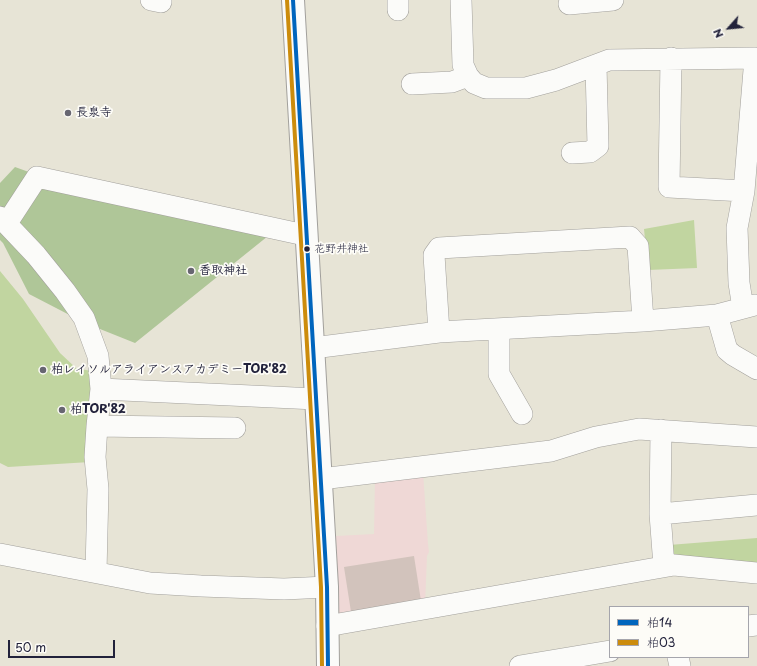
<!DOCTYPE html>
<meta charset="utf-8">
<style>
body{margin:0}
#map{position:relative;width:757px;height:666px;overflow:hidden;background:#e7e4d6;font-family:"Playpen Sans","Klee One",sans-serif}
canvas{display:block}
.legend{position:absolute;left:609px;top:606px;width:140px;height:52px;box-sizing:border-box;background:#fdfcf7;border:1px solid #a5a5ac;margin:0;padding:5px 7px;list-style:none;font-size:12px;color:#22223b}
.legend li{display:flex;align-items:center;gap:8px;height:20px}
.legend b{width:20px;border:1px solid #a5a5ac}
.north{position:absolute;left:709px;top:8px;width:40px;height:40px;-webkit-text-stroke:3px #fdfcf7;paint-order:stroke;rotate:243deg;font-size:11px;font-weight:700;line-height:16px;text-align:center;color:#22223b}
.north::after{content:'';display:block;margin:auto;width:14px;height:18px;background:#22223b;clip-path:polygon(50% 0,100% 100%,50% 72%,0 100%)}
.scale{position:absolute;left:8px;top:640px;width:107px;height:18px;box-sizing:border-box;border:2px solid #22223b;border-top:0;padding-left:5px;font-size:12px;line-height:14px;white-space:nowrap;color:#22223b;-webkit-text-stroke:3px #fdfcf7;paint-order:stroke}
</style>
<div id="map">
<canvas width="757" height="666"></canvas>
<ul class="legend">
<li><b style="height:5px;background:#0065bd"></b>柏14</li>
<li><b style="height:5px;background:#cc8c0c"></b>柏03</li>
</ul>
<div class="north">N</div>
<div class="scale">50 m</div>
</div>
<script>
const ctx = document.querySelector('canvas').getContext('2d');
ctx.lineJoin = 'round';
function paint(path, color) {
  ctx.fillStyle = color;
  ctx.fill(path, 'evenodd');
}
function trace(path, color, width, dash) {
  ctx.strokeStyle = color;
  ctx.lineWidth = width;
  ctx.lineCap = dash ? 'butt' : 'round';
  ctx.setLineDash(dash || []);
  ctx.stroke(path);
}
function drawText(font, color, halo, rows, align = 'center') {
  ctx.font = font + ' "Playpen Sans","Klee One",sans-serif';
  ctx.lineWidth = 3.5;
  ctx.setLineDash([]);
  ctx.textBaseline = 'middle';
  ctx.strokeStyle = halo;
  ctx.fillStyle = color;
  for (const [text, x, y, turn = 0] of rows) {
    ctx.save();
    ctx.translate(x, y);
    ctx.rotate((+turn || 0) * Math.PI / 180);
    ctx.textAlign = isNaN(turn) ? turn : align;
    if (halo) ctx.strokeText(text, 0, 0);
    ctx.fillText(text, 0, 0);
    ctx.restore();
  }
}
paint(new Path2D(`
 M423 472 428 544 429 552 427 556 425 605 338 619 336 536 374 534 375 479Z`), '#efd8d6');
paint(new Path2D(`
 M694 220 697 268 648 270 644 229Z
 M0 271 23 299 60 353 76 368 96 372 90 462 8 467 0 463Z
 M757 538V565L675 560 669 545Z`), '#c1d5a0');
paint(new Path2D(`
 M15 167 95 196 273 232 135 343 85 323 29 294 3 243 0 240V183Z`), '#afc698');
paint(new Path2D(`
 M414 556 421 601 351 612 344 567Z`), '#d2c3bc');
const minor = new Path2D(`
 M151 0 161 2V0
 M398 0V10
 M461 0 463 65 468 76 474 83 486 88H526L556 80 609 60 755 58 744 191 737 228 739 283 743 308
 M569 4 613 0
 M671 58 669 187 744 191
 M412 84 452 82 468 76
 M572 153 590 152 598 146 596 65
 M0 217 36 255 65 291 84 318 98 356 101 389 97 426 95 457 98 489 96 572
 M7 223 37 177 300 234 306 233
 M717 315 727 350 733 355 757 369
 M499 329V374L522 414
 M439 332 434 255 439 248 630 237 638 246 643 321
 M313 348 439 332 643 321 717 315 755 305
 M101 389 316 399
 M97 426 235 428
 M661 430 660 514 664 566
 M321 479 551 451 596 437 639 429 757 437
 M660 514 757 505
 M0 554 150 583 201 586 284 589 327 587
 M327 626 674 565 757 573
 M748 626 757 625
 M678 657 680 666
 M520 666 610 651`);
const major = new Path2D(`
 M293 0 327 587 328 666`);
trace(minor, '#a2a09c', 22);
trace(major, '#a2a09c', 24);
trace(minor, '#fbfbf9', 21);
trace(major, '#fbfbf9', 22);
trace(new Path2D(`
 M293 0 327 587 328 666`), '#0065bd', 4);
trace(new Path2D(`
 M287 0 321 587 322 666`), '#cc8c0c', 4);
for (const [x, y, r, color] of [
 [68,113,4,"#676671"],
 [307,249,3.5,"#22223b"],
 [191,271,4,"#676671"],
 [43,370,4,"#676671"],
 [62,410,4,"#676671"]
]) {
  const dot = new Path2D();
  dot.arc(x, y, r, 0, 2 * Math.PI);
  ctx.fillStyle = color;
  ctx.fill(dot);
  trace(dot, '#fdfcf7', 1.5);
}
drawText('11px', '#22223b', '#fdfcf7', [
 ["花野井神社",314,249]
], 'left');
drawText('bold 12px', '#22223b', '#fdfcf7', [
 ["長泉寺",76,113],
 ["香取神社",199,271],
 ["柏レイソルアライアンスアカデミーTOR'82",51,370],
 ["柏TOR'82",70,410]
], 'left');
</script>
